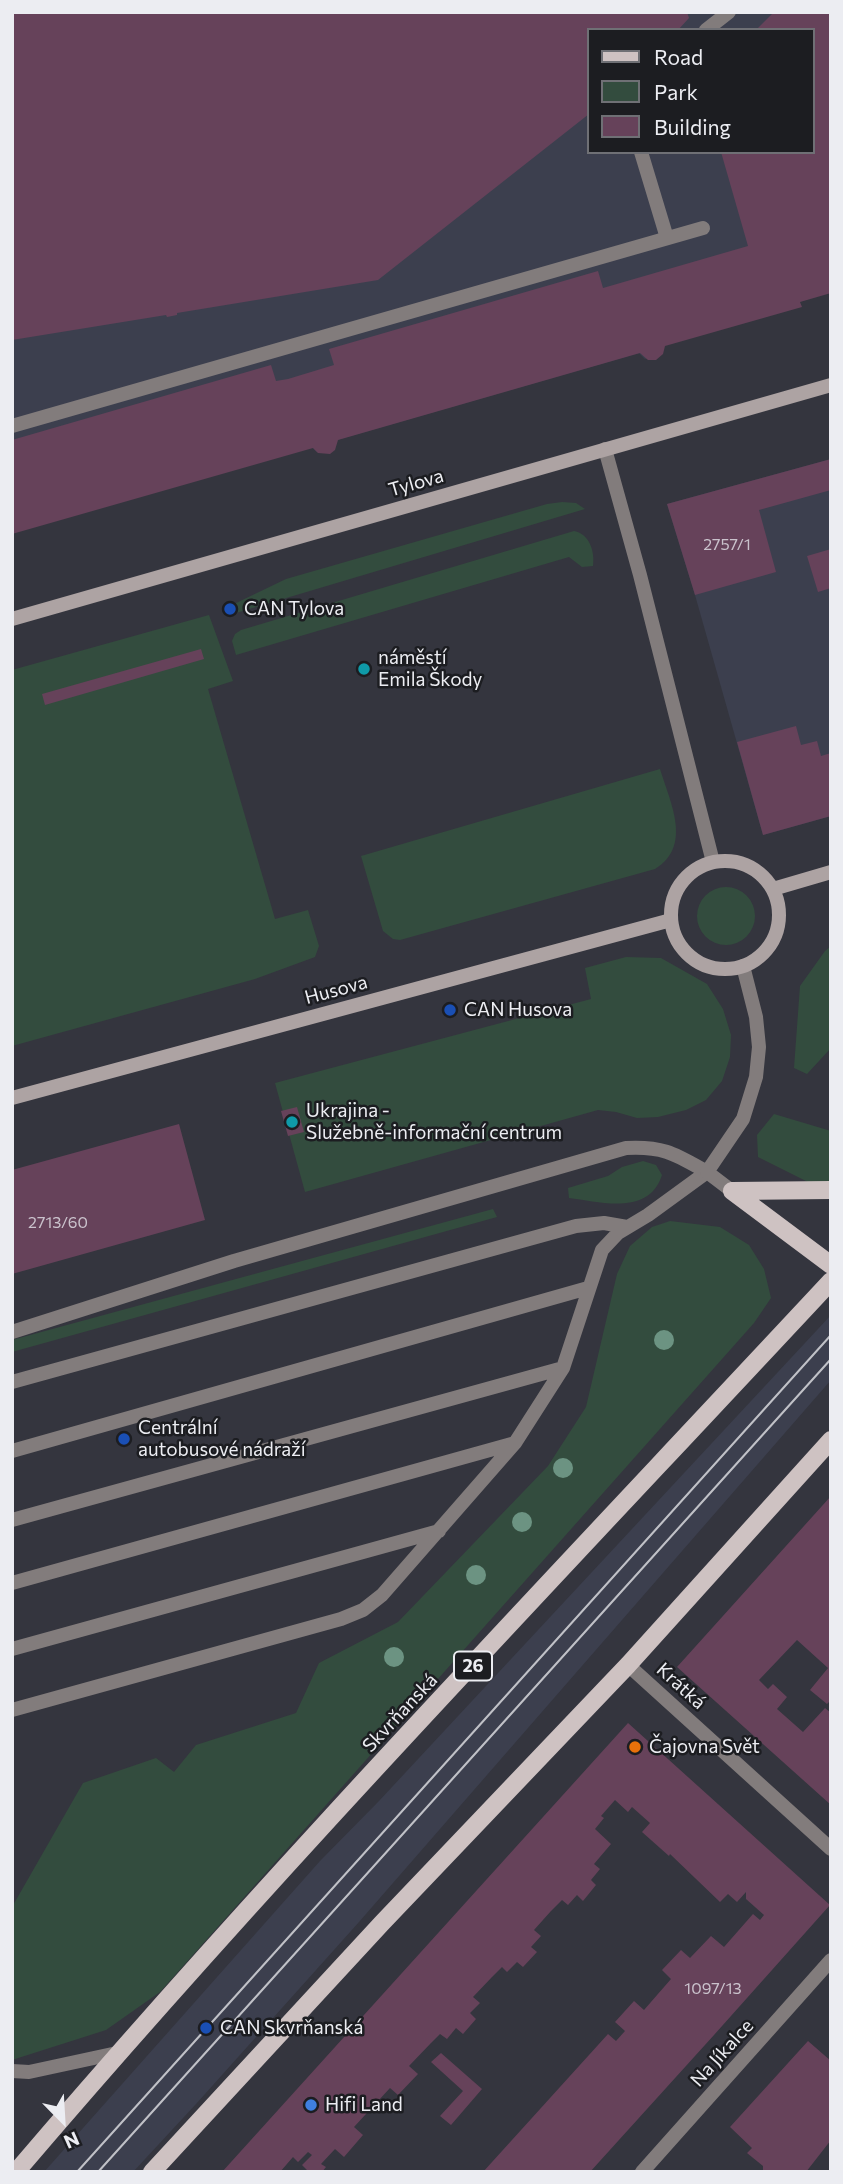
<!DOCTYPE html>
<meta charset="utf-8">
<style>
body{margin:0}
#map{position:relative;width:843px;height:2184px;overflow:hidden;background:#34353e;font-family:Commissioner,sans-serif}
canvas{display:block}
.frame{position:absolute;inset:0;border:14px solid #ecedf2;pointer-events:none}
.legend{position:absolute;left:587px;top:28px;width:228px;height:126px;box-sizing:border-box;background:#1c1d21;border:2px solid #6f7075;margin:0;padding:9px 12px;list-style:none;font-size:21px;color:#ecedf2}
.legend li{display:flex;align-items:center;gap:14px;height:35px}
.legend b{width:35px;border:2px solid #6f7075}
.north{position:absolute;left:28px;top:2086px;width:70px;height:70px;-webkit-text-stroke:5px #1c1d21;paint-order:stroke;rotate:156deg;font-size:19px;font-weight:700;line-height:28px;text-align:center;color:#ecedf2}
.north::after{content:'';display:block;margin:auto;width:24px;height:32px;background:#ecedf2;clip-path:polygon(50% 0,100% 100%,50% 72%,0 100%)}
</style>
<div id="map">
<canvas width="843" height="2184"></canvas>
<div class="frame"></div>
<ul class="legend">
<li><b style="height:9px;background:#cec2c2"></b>Road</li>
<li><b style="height:19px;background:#334c3e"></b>Park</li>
<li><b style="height:19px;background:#66425a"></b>Building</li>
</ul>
<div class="north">N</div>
</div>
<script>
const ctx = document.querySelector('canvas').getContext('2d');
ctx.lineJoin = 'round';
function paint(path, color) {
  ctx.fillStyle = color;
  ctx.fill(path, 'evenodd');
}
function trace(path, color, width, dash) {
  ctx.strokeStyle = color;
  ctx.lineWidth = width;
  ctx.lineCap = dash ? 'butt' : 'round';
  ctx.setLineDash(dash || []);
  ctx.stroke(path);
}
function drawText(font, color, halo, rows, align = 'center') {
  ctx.font = font + ' Commissioner,sans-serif';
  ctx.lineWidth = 5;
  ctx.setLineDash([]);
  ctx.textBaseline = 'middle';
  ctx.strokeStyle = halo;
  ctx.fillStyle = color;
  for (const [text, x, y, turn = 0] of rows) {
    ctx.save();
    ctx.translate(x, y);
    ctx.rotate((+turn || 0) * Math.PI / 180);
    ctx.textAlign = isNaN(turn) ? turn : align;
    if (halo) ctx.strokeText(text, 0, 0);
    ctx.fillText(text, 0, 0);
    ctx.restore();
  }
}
paint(new Path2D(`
 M12 12H831V292L664 345 662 354 645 359 639 353 337 440 335 447 317 452 312 447 12 533ZM589 30H813V152H589Z
 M831 459V816L763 835 695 595 667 504Z
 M831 1315V1380L359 1922 196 2104 133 2172H44L320 1861 379 1801Z`), '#3c3f4e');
paint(new Path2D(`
 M562 502 576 503 585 509 236 613 234 604 286 579 547 504Z
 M574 531C590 534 595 552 593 566L582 567 569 557 236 655 232 641 235 634 241 630Z
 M209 615 233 681 208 689 275 919 308 910 319 946 315 957 255 979 12 1046V670Z
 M660 769C670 802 693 846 655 869L400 940 393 939 383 931 361 856Z
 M697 916a29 29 0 1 1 58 0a29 29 0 1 1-58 0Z
 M831 946V1048L807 1074 794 1068 800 986 825 951Z
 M626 957 661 958 707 984 723 1009 731 1035 730 1057 722 1081 706 1100 686 1110 658 1117 637 1118 616 1112 598 1110 305 1192 275 1083 591 999 585 968Z
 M774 1114 831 1131V1185L818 1187 758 1157 757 1135Z
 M643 1161 656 1165 662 1175C649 1216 601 1202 569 1198L568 1188 608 1176 622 1167Z
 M493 1209 497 1217 12 1352V1340Z
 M670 1221 720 1227 749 1245 764 1269 771 1298 754 1323 160 1992 106 2030 12 2060V1907L83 1783 156 1758 174 1772 196 1745 296 1713 319 1663 398 1622 548 1466 586 1407 617 1274 630 1246 652 1227Z`), '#334c3e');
paint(new Path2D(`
 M12 12H687L689 18 678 30H589V114L378 280 177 313V315L167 317 166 315 12 340Z
 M774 12H831V293L800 302 802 307 665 346 663 354 656 360H648L640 353 338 440 335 450 330 454 318 453 313 448 12 534V440L271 365 276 381 288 379 334 365 329 349 598 271 603 288 748 246 721 152H813V30H756Z
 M831 459V490L759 510 776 572 695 595 667 504Z
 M831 549V588L818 592 807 556Z
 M201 649 204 659 45 705 42 694Z
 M796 726 801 745 817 741 821 756 831 753V816L763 835 737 742Z
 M297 1107 304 1132 288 1136 281 1111Z
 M179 1124 205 1220 12 1274V1170Z
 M831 1496V1700L827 1704 810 1690 828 1668 797 1640 759 1680 768 1689 773 1684 787 1697 777 1709 803 1732 825 1708 831 1713V1805L677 1667Z
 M628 1723 830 1905 714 2035 590 2172H483L608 2034 616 2041 625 2031 615 2022 634 2001 644 2010 671 1979 662 1970 681 1950 690 1958 711 1936 724 1947 753 1914 760 1920 764 1915 746 1899V1892L737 1902 728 1894 720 1902 670 1854 669 1856 642 1832 650 1823 632 1807 628 1812 615 1800 601 1816 604 1818 595 1829 611 1844 594 1864 600 1869 591 1880 596 1885 583 1901 577 1895 568 1905 562 1900 551 1911 534 1930 541 1936 531 1947 537 1952 523 1967 517 1962 507 1972 502 1967 492 1977 473 1997 480 2003 470 2013 476 2019 463 2034 456 2028 447 2039 440 2034 431 2043 409 2066 418 2074 398 2095 390 2088 354 2127 363 2135 344 2157 335 2149 321 2164 326 2167 322 2172H309L302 2165 312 2155 308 2152 298 2162 293 2157 280 2172H222Z
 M808 2041 831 2061V2140L806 2172H763V2166L747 2153 752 2148 730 2127Z
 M441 2053 482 2089 451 2125 440 2116 463 2091 431 2062Z`), '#66425a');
trace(new Path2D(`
 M706 30 729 12
 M641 152 667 238
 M12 426 703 228
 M12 1332 234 1261 626 1148C664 1146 675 1154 707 1172L648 1215 618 1233 602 1250 563 1368 515 1443 382 1595 363 1610 341 1619 12 1710
 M12 1382 576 1226 604 1223 627 1227
 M12 1451 588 1288
 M12 1520 563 1368
 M12 1583 515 1443
 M12 1649 439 1531
 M12 2071 29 2072 117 2053`), '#827c7c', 14);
trace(new Path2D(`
 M605 449 640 575 713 862
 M732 1191 707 1172 743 1119 756 1077 759 1047 756 1017 743 966
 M628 1665 831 1849
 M642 2172 831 1960`), '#827c7c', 14);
trace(new Path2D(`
 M12 619 831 385
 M671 915a54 54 0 1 1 108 0a54 54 0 1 1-108 0Z
 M773 889 831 872
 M12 1098 671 920`), '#ada3a3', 14);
trace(new Path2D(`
 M732 1191 831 1265
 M732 1191 831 1190
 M16 2172C277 1866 557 1575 831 1281
 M152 2172 382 1923 628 1665 831 1440`), '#cec2c2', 18);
trace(new Path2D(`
 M77 2172 831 1335
 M98 2172 831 1359`), '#c0c1c7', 2);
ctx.fillStyle = '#6c9382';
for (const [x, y] of [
 [664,1340],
 [563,1468],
 [522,1522],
 [476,1575],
 [394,1657]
]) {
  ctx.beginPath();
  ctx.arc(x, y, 10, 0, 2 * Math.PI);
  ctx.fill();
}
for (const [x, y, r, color] of [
 [230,609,7,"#1a4fb4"],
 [364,669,7,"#0f9aa8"],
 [450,1010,7,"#1a4fb4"],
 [292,1122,7,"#0f9aa8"],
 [124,1439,7,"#1a4fb4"],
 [635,1747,7,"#e8710a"],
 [206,2028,7,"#1a4fb4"],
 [311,2105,7,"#3f7fe0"]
]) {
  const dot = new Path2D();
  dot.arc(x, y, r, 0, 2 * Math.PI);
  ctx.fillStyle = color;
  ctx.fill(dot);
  trace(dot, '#1c1d21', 2.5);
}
drawText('16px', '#cac2cc', null, [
 ["2757/1",727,545],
 ["2713/60",58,1223],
 ["1097/13",713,1989]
]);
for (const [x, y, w] of [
 [473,1666,38]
]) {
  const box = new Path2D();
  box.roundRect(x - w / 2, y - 14.5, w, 29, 5);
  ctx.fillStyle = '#1c1d21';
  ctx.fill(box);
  trace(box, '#ecedf2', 2);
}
drawText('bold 18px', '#ecedf2', null, [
 ["26",473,1666]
]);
drawText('19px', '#ecedf2', '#1c1d21', [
 ["Tylova",416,483,-16],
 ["Husova",336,990,-15],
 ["Krátká",681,1686,42],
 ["Skvrňanská",400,1713,-47],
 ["Na Jíkalce",722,2053,-48]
]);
drawText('19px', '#ecedf2', '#1c1d21', [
 ["CAN Tylova",244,609],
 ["náměstí",378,658],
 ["Emila Škody",378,680],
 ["CAN Husova",464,1010],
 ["Ukrajina -",306,1111],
 ["Služebně-informační centrum",306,1133],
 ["Centrální",138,1428],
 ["autobusové nádraží",138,1450],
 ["Čajovna Svět",649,1747],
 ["CAN Skvrňanská",220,2028],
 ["Hifi Land",325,2105]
], 'left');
</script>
